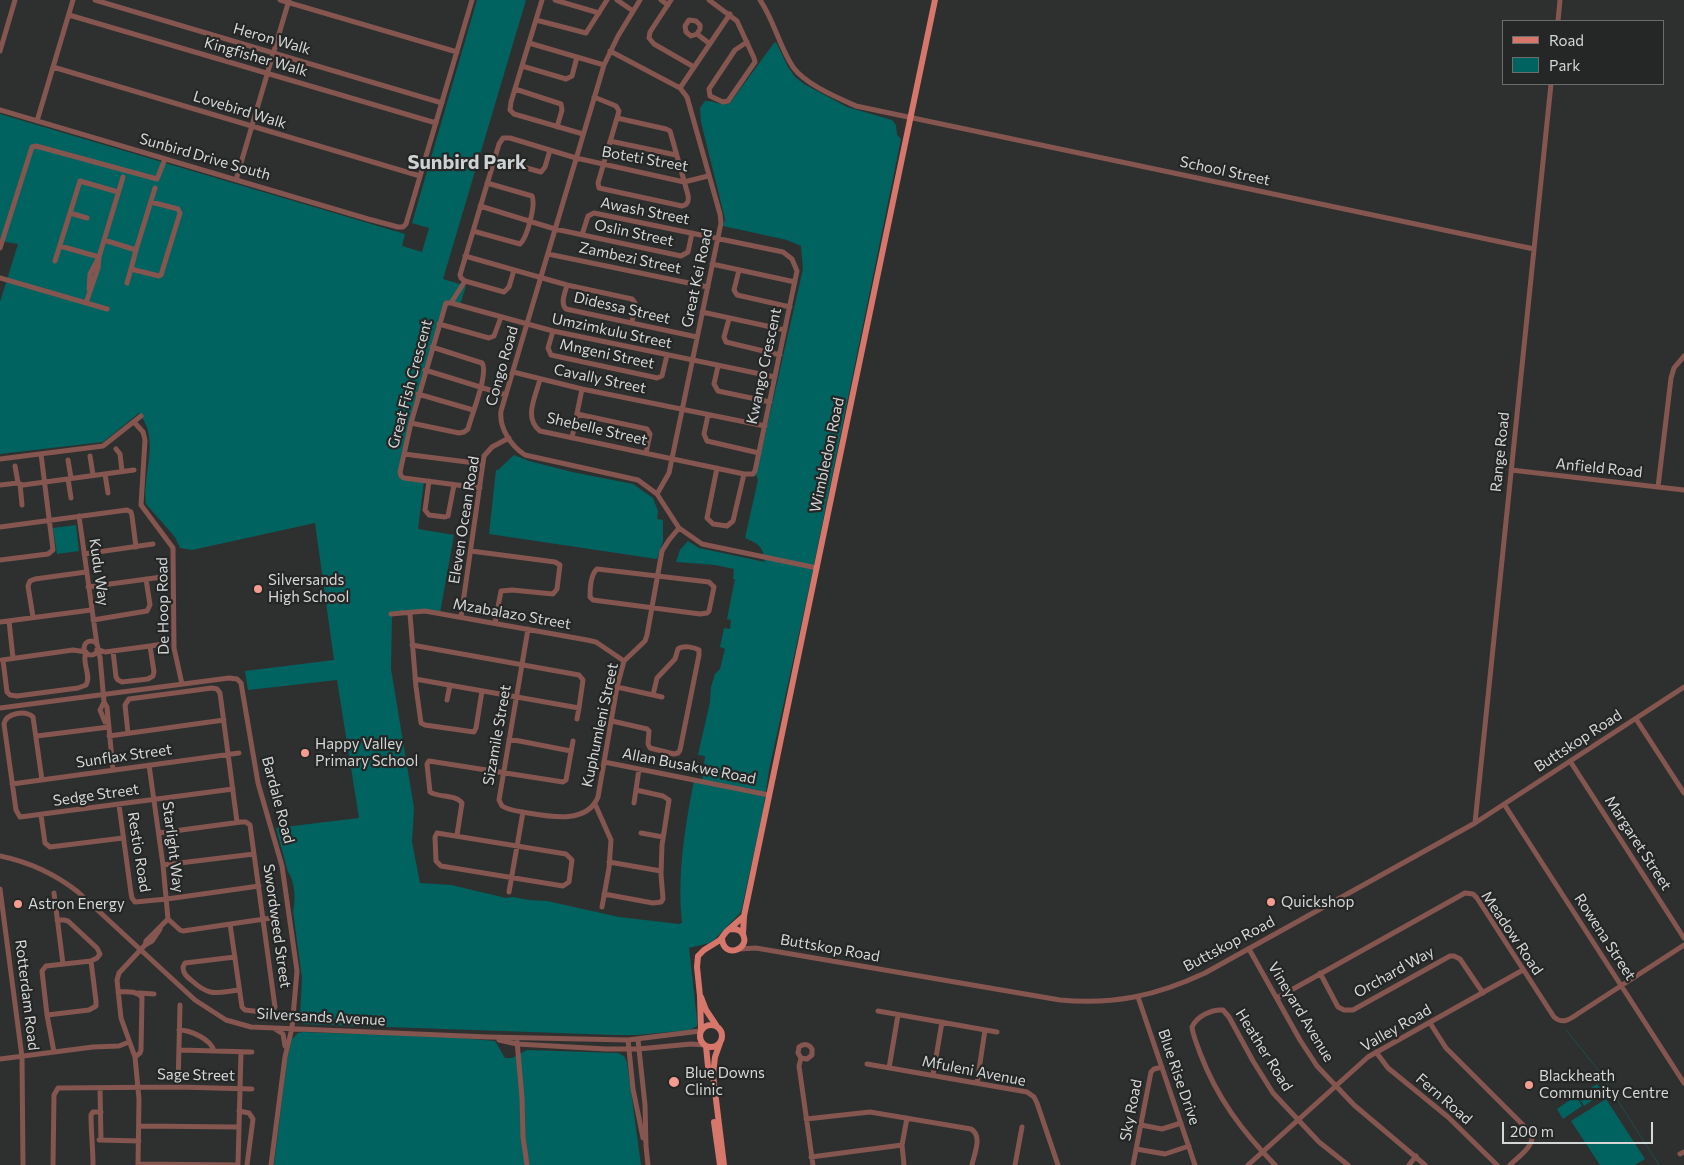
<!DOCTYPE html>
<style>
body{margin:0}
#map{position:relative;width:1684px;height:1165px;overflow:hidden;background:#2e3030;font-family:Commissioner,sans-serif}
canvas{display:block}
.legend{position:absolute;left:1502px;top:20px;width:162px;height:65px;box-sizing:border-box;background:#242726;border:1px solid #6b6d6d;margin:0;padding:6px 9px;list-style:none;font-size:15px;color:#d5d7d7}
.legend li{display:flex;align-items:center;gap:10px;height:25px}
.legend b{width:25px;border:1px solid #6b6d6d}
.scale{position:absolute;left:1502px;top:1122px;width:151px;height:22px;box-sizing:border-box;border:2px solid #d5d7d7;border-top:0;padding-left:6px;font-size:15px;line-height:18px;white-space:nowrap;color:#d5d7d7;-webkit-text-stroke:4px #242726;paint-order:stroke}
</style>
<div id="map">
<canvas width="1684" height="1165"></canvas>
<ul class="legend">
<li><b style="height:6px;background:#d7766b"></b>Road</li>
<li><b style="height:14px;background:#006360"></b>Park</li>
</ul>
<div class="scale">200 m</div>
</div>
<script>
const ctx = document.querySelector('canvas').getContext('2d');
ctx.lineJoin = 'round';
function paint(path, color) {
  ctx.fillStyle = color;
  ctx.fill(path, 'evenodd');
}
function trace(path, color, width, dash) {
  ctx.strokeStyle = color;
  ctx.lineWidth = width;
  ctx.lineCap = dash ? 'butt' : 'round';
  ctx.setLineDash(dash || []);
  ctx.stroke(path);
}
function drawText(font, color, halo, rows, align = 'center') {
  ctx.font = font + ' Commissioner,sans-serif';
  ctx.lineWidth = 4.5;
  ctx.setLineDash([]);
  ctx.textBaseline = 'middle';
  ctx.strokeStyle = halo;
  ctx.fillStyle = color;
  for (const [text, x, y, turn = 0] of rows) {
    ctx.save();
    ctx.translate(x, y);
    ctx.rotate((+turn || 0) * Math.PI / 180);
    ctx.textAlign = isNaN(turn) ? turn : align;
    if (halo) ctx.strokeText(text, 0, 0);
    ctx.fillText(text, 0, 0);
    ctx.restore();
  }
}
paint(new Path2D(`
 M477 0H526L443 279 466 286 460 305 448 302 410 423 401 476 424 481 418 529 454 535 440 613H392L391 669 414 808 412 842 420 883 451 885 506 898 513 897 529 900 547 901 619 917 679 924 682 923C677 874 685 828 694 780L702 782 705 756 698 755 710 702 711 687 715 674 720 669 725 649 720 647 724 628 730 629 731 620 727 619 735 579H733L734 569 715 565 676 562 680 550 688 541 699 548 765 562C763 547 760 544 745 538L758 480 756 475 803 269 801 246 787 240 723 226 725 219 701 122 700 108 705 101C714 100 722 107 730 103L774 43 776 42 788 67 795 77 804 84 847 107 892 120 896 125 897 135 901 139 811 579 769 770 763 811 741 912 715 939 709 943 689 948 697 1020V1026L690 1030 637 1035H616L303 1024 300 1018 302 978 293 911C296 901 295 881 288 872L276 828 359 818 337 680 248 690 245 671 334 660 315 523 192 550 180 548 175 537 146 504C142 472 161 441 139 413L103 442 0 454V302L18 244 0 241V114L405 234 402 246 422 252 429 228 412 223Z
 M514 455 529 461 572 472 633 484 653 498 658 511 657 519 663 520V541L657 559 489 534 496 470H498Z
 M76 525 79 551 57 554 53 528Z
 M303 1032 448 1037 495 1041 505 1058H512L527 1050 618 1053 624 1056 627 1062 641 1165H274L287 1060 292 1039 298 1033Z
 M1597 1084 1603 1093 1584 1106 1578 1096Z
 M1576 1096 1582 1106 1563 1119 1557 1109Z
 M1606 1099 1645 1159 1635 1165H1600L1571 1121Z`), '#006360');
trace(new Path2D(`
 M1566 1030 1599 1071 1659 1165`), '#1e4d4b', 1);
trace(new Path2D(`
 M95 0 442 103
 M280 0 457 52
 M542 0 511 102 510 110 514 114 583 134
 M555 0 599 13
 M617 0 633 11
 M640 0 618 36 604 65 501 411C499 428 511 446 525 455L638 480 657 494 679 528 702 544 817 568
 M661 0 668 5
 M671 0 650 32 649 38 654 44 694 67
 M709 0 737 21 754 58 755 62 728 101 723 102 710 96 709 89 735 50 747 42
 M760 0C774 20 779 46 793 67 805 84 836 97 856 106L1534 249
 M69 15 436 123
 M536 20 586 33 607 0
 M1558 21 1560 0
 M697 34 700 29V25L696 21 689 20 685 26 686 32 691 36 697 34 710 44
 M529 43 604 65
 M0 51 15 0
 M610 51 680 88 687 97 720 214 721 223 669 473 657 494
 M522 66 566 79 572 76 577 57
 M53 67 420 176
 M680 88 730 14
 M515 89 561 104 562 110 557 127
 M594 97 616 106 619 111 617 118
 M0 110 368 219 398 227H403L406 224 472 0
 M617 118 666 129 670 131 688 195C689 201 688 205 682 206L599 188 598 183Z
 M37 121 73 0
 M610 141 676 155
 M494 159 541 172 545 167 550 150
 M236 180 289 0
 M480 206 555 229 681 256 688 252 692 233
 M70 213 87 218
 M473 231 520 244C527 238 536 205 532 196L487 183
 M104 240 136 250 131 269 159 276 161 275 180 213 178 209 151 202
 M60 246 99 257 123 177
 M0 248 32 147 36 146 157 179 165 159
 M136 250 155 188
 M548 254 708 287
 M465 256 567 285 632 299 635 303 632 323
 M55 261 80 181 118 192
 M712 264 795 282
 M514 270 509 287 504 292 465 281 461 278 460 275 499 144 503 138H510L576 158 684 182 708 176
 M739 270 734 290 737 295 790 307
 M0 278 107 309
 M127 283 131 269
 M567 285C565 293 560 303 566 309L697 337
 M89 289 90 274 99 257
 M86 303 98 268 99 257
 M451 303 465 281
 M702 312 785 330
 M729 319 724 337 726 342 780 355
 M439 324 489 338 494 336 501 317
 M553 331 548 348 551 355 653 377 657 378 662 376 667 355
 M718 366 714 384 718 391 770 402
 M425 370 506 395
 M513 372 582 389 765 426
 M540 379C536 396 523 418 540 431L744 474H753L755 471 797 271 792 259 783 252 594 213 588 216 582 235
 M418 394 473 410
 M577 414 647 429 650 434 646 453
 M708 415 704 434 707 441 759 453
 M134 422 143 432 145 440 141 505 173 548 174 648 182 684
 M411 423 459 433 464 432 468 429C471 416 489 373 482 363L432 347
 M572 438 582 389
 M116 449 120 454 122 471
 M404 454 483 464
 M90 456 93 475
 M0 459 103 446 141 416
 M68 460 71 478
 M15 466 18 483
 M717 468 707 518 713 524 727 526 733 521 744 474
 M1511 470 1684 490
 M105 474 108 493
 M68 479 71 498
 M429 481 425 510 429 515 445 517 448 516 454 485
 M20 484 22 505
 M0 485 18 483 23 485 134 470
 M1658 487 1671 378 1674 368 1684 356
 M480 488 404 478 401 476 400 472 411 423 446 303H451L553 331 775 377
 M79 516 97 645
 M0 527 127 510 131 512 132 516 136 547
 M471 551 555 562 560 565 557 589 553 594 512 590 501 591 495 623
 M84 554 153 544
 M0 560 48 554 53 550 41 454
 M597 569 709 582 714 587 709 611 707 613 700 614 593 600 590 597C590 588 591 574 597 569Z
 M88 587 162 577
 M391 614 425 611 587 640 596 642 624 661
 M410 614 416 687 421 723 425 725 474 732 476 728 482 691
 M33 617 28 586 30 581 35 579 86 572
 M461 617 484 456 492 447 509 438
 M93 620 147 611 150 605 146 579
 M9 621 13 658
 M0 622 91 610
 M528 629 499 800 502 806C510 811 519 811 528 813 551 817 587 824 598 797L617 687 624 661 645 641 647 635 662 551 669 540 679 528
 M84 648a7 7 0 1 1 14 0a7 7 0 1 1-14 0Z
 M412 645 579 675 583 680 579 708 415 679
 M150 646 163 644
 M97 649 105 652 150 646 154 672 153 676 148 679 122 682 118 680 116 677 113 651
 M97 650 100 657 104 702 107 707 113 770
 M2 660 73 650 86 652
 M3 660 7 692 10 695 17 696 78 688 86 685C92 675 81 663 86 652
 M617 687 662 697
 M447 700 450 685
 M104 702 100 710 105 722
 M0 708 229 678 237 679 241 683 258 783 282 866 297 971 292 1028 285 1057 271 1165
 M577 719 579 708
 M1636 719 1684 793
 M612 721 647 729 649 731 648 744 650 748 674 754 678 753 680 750 699 655V650C694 647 683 645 678 649L675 659 657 678 653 695
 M128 733 125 705 129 699 212 688 217 689 220 693 237 822
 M37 736 109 727
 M109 736 224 720
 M509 739 571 751
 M1570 761 1684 938
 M604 762 769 795
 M42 780 33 717C25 710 6 713 4 724L16 810 20 817 233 789
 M12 784 239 753
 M634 803 639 769
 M595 804 611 840 609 868 602 907
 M1504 804 1684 1083
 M119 805 131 893 132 898 135 902 167 899 259 886
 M41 815 45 843 50 847 123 838
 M1475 823 1551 84
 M159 833 241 822H246L250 825 275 1007 271 1013 245 1010 242 1007 230 924
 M437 833 566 854 572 860 569 882 563 886 441 866 436 861 435 837Z
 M641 833 663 837
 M457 835 462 803C455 794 439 798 430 792L427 764 429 761 563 782 566 780 573 741
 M0 856C29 862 55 874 78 892L195 1000 226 1020 251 1027 488 1037 628 1040 700 1031
 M609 862 661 871
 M163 865 254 854
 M0 889 22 1057 23 1165
 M509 892 523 812
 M54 893 63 964
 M604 894 653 903 661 902 663 899 661 874 662 845 669 800 663 796 636 790
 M168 919 180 930 183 931 278 917
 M145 945 152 941 160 929
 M739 949 756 948 1060 1000C1113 1005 1156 996 1205 973L1475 823 1684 687
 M1249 949 1300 1040 1317 1066 1354 1105 1425 1165
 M235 957 185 963 183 967C183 973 186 976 191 980 210 997 215 993 239 990
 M1320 973 1338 1007 1344 1010H1353L1450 956H1454L1460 959 1483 993
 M118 992C126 992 136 990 142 997L141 1050 140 1053 135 1057
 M139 993 154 994
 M1138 997 1195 1165
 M1277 998 1465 893 1473 894 1477 898 1554 1017C1563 1025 1570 1019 1579 1013L1684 945
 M878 1011 997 1032
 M47 1015 89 1010 96 1006V1001L91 961
 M1430 1023 1446 1048 1532 1134C1534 1147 1518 1157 1510 1165
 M275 1029 283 1034 285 1046
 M179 1030C190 1030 211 1039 214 1051
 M499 1040 517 1044 606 1049H638L691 1044 705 1045
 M628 1040 633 1089 643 1138
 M638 1040 645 1105 646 1146 648 1165
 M517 1041 522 1098 523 1137 527 1165
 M179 1050 252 1052
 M54 1052 47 1015 42 971 46 966 91 961 97 958 100 954 97 948 68 921 64 920H57
 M1376 1052 1388 1068 1448 1117 1497 1165
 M801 1058 807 1059 812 1055V1049C809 1044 804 1043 799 1047L798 1053 801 1058 799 1066 813 1165
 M0 1059 93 1047 119 1046 129 1042
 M867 1064 1027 1092 1034 1097 1037 1103 1058 1165
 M889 1068 898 1015
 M933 1075 942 1022
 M977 1083 985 1030
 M178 1087 180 1005
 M100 1088 101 1140
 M239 1111 249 1113 253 1119 247 1165
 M806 1119 870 1112 971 1129C983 1136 974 1154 972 1165
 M1141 1125 1162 1129 1181 1123
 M139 1126 238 1127
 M99 1140 139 1141
 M1136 1149 1165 1154 1189 1146
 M1680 1154 1684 1152
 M811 1157 902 1145
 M138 1164 238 1165 241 1052
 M53 1165 54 1095 58 1088 178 1087 252 1089
 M93 1165C93 1148 91 1132 91 1115L93 1112H101
 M138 1165 139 1099 135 1057 121 1018 117 980 119 973 145 945 146 941 168 919 163 865 149 765
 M904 1165 902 1145 907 1118
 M1015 1165 1022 1127
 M1133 1165 1151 1072 1154 1069 1162 1067
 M1248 1165 1368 1057 1523 970
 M1275 1165C1242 1131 1217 1098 1200 1053 1197 1044 1193 1036 1192 1027 1197 1016 1212 1009 1223 1010L1229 1017 1253 1061 1273 1093 1319 1142 1348 1165
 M1409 1165 1416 1156`), '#85554f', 5);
trace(new Path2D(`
 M743 934 744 916 935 0
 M722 938C723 961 753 948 742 933 739 929 735 929 730 929
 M701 997 706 1010 716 1025
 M700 1036a11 11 0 1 1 22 0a11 11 0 1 1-22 0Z
 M701 1030 700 996 697 967 698 956 704 950 720 940 726 932 744 916
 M720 1043 715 1057 713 1075 724 1165
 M706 1046 709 1077
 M714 1122 720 1165`), '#d7766b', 6);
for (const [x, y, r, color] of [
 [258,589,5,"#f59c91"],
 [305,753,5,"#f59c91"],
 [1271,902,5,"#f59c91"],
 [18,904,5,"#f59c91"],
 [674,1082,6,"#f59c91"],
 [1529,1085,5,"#f59c91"]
]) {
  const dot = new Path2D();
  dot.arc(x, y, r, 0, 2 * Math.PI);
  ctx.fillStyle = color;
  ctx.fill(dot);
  trace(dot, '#242726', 2);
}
drawText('15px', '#d5d7d7', '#242726', [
 ["Heron Walk",272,39,16],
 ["Kingfisher Walk",256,57,16],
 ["Lovebird Walk",240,110,17],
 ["Sunbird Drive South",205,157,16],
 ["Boteti Street",645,159,10],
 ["School Street",1225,171,12],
 ["Awash Street",645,211,11],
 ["Oslin Street",634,233,12],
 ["Zambezi Street",630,258,12],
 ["Great Kei Road",697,278,-78],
 ["Didessa Street",622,308,13],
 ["Umzimkulu Street",612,331,12],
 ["Mngeni Street",607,354,12],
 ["Congo Road",502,366,-74],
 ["Kwango Crescent",764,366,-78],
 ["Cavally Street",600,379,12],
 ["Great Fish Crescent",410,384,-75],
 ["Shebelle Street",597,429,13],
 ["Range Road",1500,452,-84],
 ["Wimbledon Road",827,455,-78],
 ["Anfield Road",1599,468,6],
 ["Eleven Ocean Road",464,520,-81],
 ["Kudu Way",99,572,82],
 ["De Hoop Road",163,606,-91],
 ["Mzabalazo Street",512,614,10],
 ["Kuphumleni Street",600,725,-78],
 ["Sizamile Street",497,735,-80],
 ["Buttskop Road",1578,741,-33],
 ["Sunflax Street",124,756,-8],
 ["Allan Busakwe Road",689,766,11],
 ["Sedge Street",96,795,-8],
 ["Bardale Road",278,800,75],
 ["Margaret Street",1638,843,57],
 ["Starlight Way",173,847,83],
 ["Restio Road",139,852,81],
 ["Swordweed Street",277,926,82],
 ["Meadow Road",1512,933,56],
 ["Rowena Street",1605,937,57],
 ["Buttskop Road",1229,944,-28],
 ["Buttskop Road",830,948,10],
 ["Orchard Way",1394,972,-29],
 ["Rotterdam Road",27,995,83],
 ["Vineyard Avenue",1301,1012,59],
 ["Silversands Avenue",321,1017,3],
 ["Valley Road",1396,1028,-30],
 ["Heather Road",1264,1050,58],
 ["Mfuleni Avenue",974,1071,11],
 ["Sage Street",196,1075,1],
 ["Blue Rise Drive",1179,1077,71],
 ["Fern Road",1444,1099,41],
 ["Sky Road",1131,1110,-79]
]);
drawText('15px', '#d5d7d7', '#242726', [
 ["Silversands",268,580],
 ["High School",268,597],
 ["Happy Valley",315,744],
 ["Primary School",315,761],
 ["Quickshop",1281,902],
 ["Astron Energy",28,904],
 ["Blue Downs",685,1073],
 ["Clinic",685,1090],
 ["Blackheath",1539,1076],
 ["Community Centre",1539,1093]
], 'left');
drawText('bold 20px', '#cfd2d2', '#242726', [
 ["Sunbird Park",467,162]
]);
</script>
